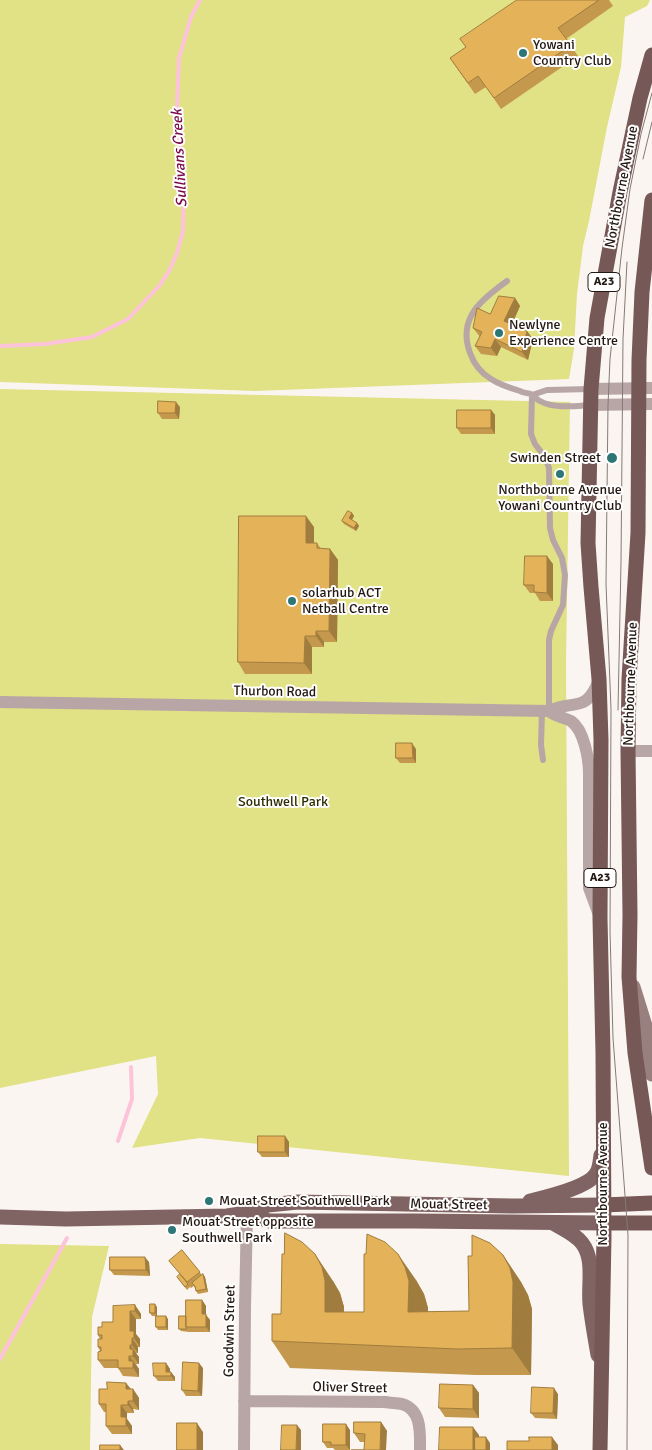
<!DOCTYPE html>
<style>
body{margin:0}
canvas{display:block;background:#fbf5f1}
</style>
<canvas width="652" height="1450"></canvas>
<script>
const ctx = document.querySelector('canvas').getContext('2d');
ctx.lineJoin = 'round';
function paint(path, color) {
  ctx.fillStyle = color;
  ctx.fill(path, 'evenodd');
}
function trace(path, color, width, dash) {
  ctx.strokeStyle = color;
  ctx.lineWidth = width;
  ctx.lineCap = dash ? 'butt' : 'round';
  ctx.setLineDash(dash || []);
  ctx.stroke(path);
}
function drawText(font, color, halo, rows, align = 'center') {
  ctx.font = font + ' Signika,sans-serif';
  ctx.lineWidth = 4;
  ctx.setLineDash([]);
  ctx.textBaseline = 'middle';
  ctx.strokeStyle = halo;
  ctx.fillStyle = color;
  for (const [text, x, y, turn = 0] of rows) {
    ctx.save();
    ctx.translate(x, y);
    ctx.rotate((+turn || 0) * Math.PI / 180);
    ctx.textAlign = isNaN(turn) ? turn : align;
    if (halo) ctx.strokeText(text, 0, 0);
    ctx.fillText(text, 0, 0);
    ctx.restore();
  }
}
paint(new Path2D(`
 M0 0H650L647 6 625 17 621 67 607 127 589 221 583 246 577 294 574 349 569 379 255 391 0 382Z
 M0 389 570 402 566 663 569 1176 200 1138 132 1148 158 1094 156 1056 0 1088Z
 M0 1244 109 1246 92 1317 90 1450H0Z`), '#e1e185');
trace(new Path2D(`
 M0 346 45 344 92 337 128 319 160 285 169 271 177 253 183 231 184 184 177 106 179 58 191 17 200 0
 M118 1141 132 1099 131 1067
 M0 1359 67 1238`), '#fdc3da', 4);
trace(new Path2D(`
 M507 281C482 299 457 318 470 353 474 364 481 373 491 379 500 385 510 388 520 391 523 393 528 393 531 394 534 396 537 400 540 401 554 409 575 406 590 405
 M532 395 531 434 535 444 545 457 549 468 550 528 553 540 562 558 565 575 563 605 551 631 549 640V711
 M532 395 547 390 591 389
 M542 711 541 745 543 760`), '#b7a6a5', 6);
trace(new Path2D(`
 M591 389 652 388
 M591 405 652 404
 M0 702 549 711C574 699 586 714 599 680
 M549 711C556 717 563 717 571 721 584 730 589 759 589 774V888L599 915
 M628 751H652
 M244 1401 385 1402C390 1403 396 1403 402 1404 422 1410 420 1433 420 1450
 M244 1450 245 1308 247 1213`), '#b7a6a5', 12);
trace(new Path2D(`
 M633 987 646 1029 652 1074`), '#97807e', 15);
trace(new Path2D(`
 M530 1201C546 1197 587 1188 596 1174 600 1169 600 1161 601 1155
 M247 1213 269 1221H415L604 1223
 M0 1217 66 1219 227 1216 247 1213 268 1205 298 1202 512 1206 603 1205
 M553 1223C563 1229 575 1234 582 1243 595 1260 588 1284 590 1304 592 1321 595 1338 598 1355`), '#806463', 15);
trace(new Path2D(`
 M652 200 642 292 639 360 638 533 629 679 628 751 630 915 629 977 635 1053 652 1168
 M603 1205 652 1203
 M604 1223H652
 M600 1450 604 1236 603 1053 600 918 601 740 599 679 591 587 588 543 591 389 597 318 620 192 640 98 652 55`), '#765857', 15);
trace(new Path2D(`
 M643 159 652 122
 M618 710 621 562 623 339 627 262
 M627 1450 628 1235 613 1038 610 932 611 709 606 584 608 405 610 359 622 248 630 189 641 134 652 93`), '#837a75', 1);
paint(new Path2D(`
 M517 0H609L613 6 566 39 578 56 501 109 486 87 475 94 450 58 466 47Z
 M515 298 520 306 512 324 533 339 528 360 501 347 497 356 481 354 475 346 480 337 473 328 490 314Z
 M180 407 179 419H162L158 413Z
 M491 410 495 415V434H461L457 428Z
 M352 513 354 516 352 520 357 523 359 526 356 531 344 524 342 521Z
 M314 527V543H317L321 549H330L338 560 337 642H324V647H312V674H245L238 662Z
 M553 564V601H540L535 593H530L524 585Z
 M416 749V763H400L396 758Z
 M285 1136 289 1142V1157H262L258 1152Z
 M182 1250 202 1275 203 1274 205 1277 208 1292 198 1294 196 1291 194 1286 191 1288 190 1287 187 1290 177 1277 180 1274 169 1261Z
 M284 1254 333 1281 340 1293 344 1307V1312H364L416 1280 424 1294 428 1308V1312L469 1311 503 1255 521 1282 528 1295 532 1309 531 1375H476L290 1368 272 1341 281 1314Z
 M149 1262 150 1276 114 1275 110 1270Z
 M202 1300 206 1306V1315L210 1320V1332H189L181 1331 179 1329 186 1316Z
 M135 1305 141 1314V1319H136V1334L140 1339V1347H138V1353H136L139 1357V1364H136L139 1369V1377L123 1376 118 1368H104L98 1360 100 1351 98 1347 100 1339 98 1335 102 1327 113 1322Z
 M157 1307V1316H152L150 1313Z
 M168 1319V1330H158L156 1327Z
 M166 1363 170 1369V1372L175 1377V1381H158L154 1376Z
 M203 1368 202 1396H186L182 1390Z
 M126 1383 131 1389H133L139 1398V1410L133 1409 134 1413H127V1419L132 1426V1434H112L106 1426V1412H104L99 1404 107 1389Z
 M473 1385 479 1393V1418L445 1417 439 1408Z
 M558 1394 557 1419 535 1418 531 1413Z
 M381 1422 387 1431 364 1450 365 1442H360L354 1433Z
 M350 1430V1450H335L333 1448H327L323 1442Z`), '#c4994d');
paint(new Path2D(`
 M515 298 520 306 510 329 504 321Z
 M527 331 533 339 528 360 522 352Z
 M495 339 501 347 497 356 491 348Z
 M176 402 180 407 179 419 175 413Z
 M491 410 495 415V434L491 428Z
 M352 513 354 516 351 521 349 518Z
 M306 516 314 527V554L306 543Z
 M357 523 359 526 356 531 354 528Z
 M330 549 338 560 337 642 329 631Z
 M547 556 553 564V601L547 593Z
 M316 631 324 642V647L316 636Z
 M305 636 312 647V674L304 663Z
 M412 743 416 749V763L413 758Z
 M285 1136 289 1142V1157L285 1152Z
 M315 1254 333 1281 340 1293 344 1307 343 1338 325 1312Z
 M398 1254 416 1280 424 1294 428 1308 427 1338 408 1312Z
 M503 1255 521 1282 528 1295 532 1309 531 1375 512 1348Z
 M145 1257 149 1262 150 1276 146 1270Z
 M203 1274 205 1277 208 1292 206 1289Z
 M202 1300 206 1306V1315L210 1320V1332L206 1327 202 1314Z
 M155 1304 157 1307V1316L155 1313Z
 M135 1305 141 1314V1319L135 1311Z
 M130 1311 136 1319V1334L140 1339V1347L134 1338 130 1331Z
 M166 1316 168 1319V1330L166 1327Z
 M132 1338 138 1347V1353L132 1345Z
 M130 1345 139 1357V1364L133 1356 130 1349Z
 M129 1356 139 1369V1377L129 1361Z
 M166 1363 170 1369V1376L166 1372Z
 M199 1363 203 1368 202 1396 198 1391Z
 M171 1372 175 1377V1381L171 1376Z
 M126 1383 132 1391 126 1389Z
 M473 1385 479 1393V1418L473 1409Z
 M554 1388 558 1394 557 1419 553 1413Z
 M133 1389 139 1398V1410L133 1401Z
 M128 1401 133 1409 134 1413 128 1405Z
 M121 1405 127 1413V1419L132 1426V1434L121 1417Z
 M381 1422 387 1431 386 1450H380Z
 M197 1423 203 1432V1450H197Z
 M346 1424 350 1430V1450L346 1445Z
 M297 1425 301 1430V1450H296Z
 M473 1427 479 1435V1450H473Z
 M486 1437 490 1443V1450H486Z
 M552 1437 558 1445V1450H552Z
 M120 1445 124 1450H120Z`), '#a07d3e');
const building = new Path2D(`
 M517 0H599L558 28 571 45 494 98 478 76 468 83 450 58 466 47 460 39Z
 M499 296 515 298 504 321 527 331 522 352 495 339 491 348 475 346 482 332 473 328 477 308 490 314Z
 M158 401 176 402 175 413H158Z
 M457 410H491V428H457Z
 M348 511 352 513 349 518 357 523 354 528 342 521Z
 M239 516H306V543H317V548L330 549 329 631H316V636H305L304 663 238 662Z
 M525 556H547V593L534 592V585H524Z
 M396 743H412L413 758H396Z
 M258 1136H285V1152H258Z
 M285 1233 302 1242 315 1254 322 1267 325 1281V1312H364V1254H366L367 1234 385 1242 398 1254 405 1267 409 1281 408 1312 469 1311 468 1256H472V1235L490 1243 503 1255 510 1268 513 1282 512 1348 457 1349 272 1341V1314H281L282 1254H284Z
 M182 1250 200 1272 187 1282 169 1261Z
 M110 1257H145L146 1270H110Z
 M180 1274 188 1284 185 1287 177 1277Z
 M203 1274 206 1289 196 1291 195 1286 192 1283Z
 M186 1300H202V1314H206V1327H186Z
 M150 1304H155V1313H150Z
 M135 1305V1311H130V1331H134V1338H132V1345H130V1349H133V1356H129V1361H133V1368H118V1360H98V1352L101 1351V1347H98V1339H102V1335H98V1327H102V1322H113V1306Z
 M156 1316H166V1327H156Z
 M179 1316H186V1327L187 1329H179Z
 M183 1362 199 1363 198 1391 182 1390Z
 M153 1363H166V1372H171V1376H154Z
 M107 1382 126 1383V1389H133V1401H128V1405H121V1417H126V1426H106V1404H99V1389H107Z
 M440 1384 473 1385V1409L439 1408Z
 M532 1387 554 1388 553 1413H531Z
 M354 1422H381L380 1450H351H364L365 1434 354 1433Z
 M177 1423H197V1450H177Z
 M323 1424H346V1445H331V1442H323Z
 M282 1425H297L296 1450H281Z
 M440 1427H473V1450H439Z
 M475 1437H486V1450H475Z
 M529 1437H552V1450H507V1441H529Z
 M100 1445H120V1450H100Z`);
paint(building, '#e4b259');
trace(building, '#a07d3e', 1);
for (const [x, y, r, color] of [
 [523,53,5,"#2c7676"],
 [499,333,5,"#2c7676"],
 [612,458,6,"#2c7676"],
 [560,474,5,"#2c7676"],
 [292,601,5,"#2c7676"],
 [209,1201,5,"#2c7676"],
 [172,1230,5,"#2c7676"]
]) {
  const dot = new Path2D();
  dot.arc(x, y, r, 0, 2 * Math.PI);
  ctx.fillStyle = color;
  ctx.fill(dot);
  trace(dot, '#fff', 2);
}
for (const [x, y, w] of [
 [604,282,32],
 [600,878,32]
]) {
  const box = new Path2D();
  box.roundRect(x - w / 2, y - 9.5, w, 19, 4);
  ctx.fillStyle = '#fff';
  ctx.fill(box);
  trace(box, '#241812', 1);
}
drawText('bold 12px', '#241812', null, [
 ["A23",604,282],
 ["A23",600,878]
]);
drawText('14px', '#241812', '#fff', [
 ["Yowani",533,45],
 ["Country Club",533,61],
 ["Newlyne",509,325],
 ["Experience Centre",509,341],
 ["Swinden Street",601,458,"right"],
 ["Northbourne Avenue",560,490,"center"],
 ["Yowani Country Club",560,506,"center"],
 ["solarhub ACT",302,593],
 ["Netball Centre",302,609],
 ["Mouat Street Southwell Park",219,1201],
 ["Mouat Street opposite",182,1222],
 ["Southwell Park",182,1238]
], 'left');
drawText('14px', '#241812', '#fff', [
 ["Northbourne Avenue",622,187,-79],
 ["Northbourne Avenue",631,684,-88],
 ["Thurbon Road",275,692,1],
 ["Northbourne Avenue",603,1184,-90],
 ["Mouat Street",449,1205,1],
 ["Goodwin Street",230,1331,-89],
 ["Oliver Street",350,1388,1]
]);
drawText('14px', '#2d2c01', '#fff', [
 ["Southwell Park",283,802]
]);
drawText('italic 15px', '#7a0a4a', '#fff', [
 ["Sullivans Creek",180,158,-93]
]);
</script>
